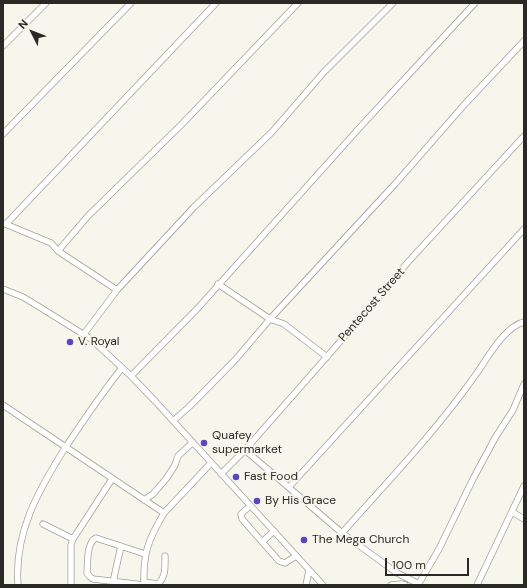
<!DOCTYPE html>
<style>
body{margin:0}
#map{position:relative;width:527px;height:588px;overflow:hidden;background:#f6f6ec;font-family:"DM Sans",sans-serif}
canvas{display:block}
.frame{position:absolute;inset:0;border:4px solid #292926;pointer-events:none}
.north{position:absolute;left:12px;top:12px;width:40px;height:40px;-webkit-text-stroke:3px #f6f6ec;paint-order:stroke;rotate:312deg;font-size:11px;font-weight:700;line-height:16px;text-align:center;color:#292926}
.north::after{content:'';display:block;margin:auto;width:14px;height:18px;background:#292926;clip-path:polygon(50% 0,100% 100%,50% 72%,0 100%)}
.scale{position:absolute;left:385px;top:558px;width:84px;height:18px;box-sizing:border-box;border:2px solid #292926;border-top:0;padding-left:5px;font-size:12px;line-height:14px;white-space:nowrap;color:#292926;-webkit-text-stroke:3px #f6f6ec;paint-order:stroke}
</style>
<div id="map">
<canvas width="527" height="588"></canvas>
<div class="frame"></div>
<div class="north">N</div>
<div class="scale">100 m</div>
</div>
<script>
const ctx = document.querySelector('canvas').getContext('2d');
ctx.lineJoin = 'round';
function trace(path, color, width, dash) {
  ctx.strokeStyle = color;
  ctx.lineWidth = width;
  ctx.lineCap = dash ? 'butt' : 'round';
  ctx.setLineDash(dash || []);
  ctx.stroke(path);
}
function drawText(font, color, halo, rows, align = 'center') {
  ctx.font = font + ' "DM Sans",sans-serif';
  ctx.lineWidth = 4;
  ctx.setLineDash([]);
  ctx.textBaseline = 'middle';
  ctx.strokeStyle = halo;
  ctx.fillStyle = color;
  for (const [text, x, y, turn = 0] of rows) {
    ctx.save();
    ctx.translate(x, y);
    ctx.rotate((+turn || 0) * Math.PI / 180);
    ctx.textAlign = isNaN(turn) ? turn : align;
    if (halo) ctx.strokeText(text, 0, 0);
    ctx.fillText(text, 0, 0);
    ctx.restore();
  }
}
const minor = new Path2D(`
 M3 46 46 3
 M3 134 131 3
 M3 223 51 243 58 251 117 290
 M6 224 216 3
 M58 251 88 216 181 125 298 3
 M218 284 270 319 284 324 327 357
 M3 289 23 297 41 308 91 339 131 376 155 401 323 585
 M84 334 117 290 194 207 272 132 324 72 393 3
 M131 376 197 309 362 125 475 3
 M3 405 164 513
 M173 421 190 406 236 359 270 319 395 184 464 105 524 41
 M245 450 342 533 397 573 419 584
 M221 474 245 450 374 303 408 262 524 136
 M289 487 524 229
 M144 500 153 494 166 479 175 465 178 456 192 443
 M250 506 241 514 242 519 279 561 285 563 296 556
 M512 512 524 519
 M43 524 73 539
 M342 533C389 480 439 428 479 370 489 355 506 326 524 322
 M262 542 274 531
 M113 582 121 546
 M144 582 158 584C166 577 165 566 165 556
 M18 585C14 533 38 491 65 448 83 421 101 394 122 368
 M71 585V545L73 539 112 479
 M144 585 93 579 90 577 87 573C88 563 86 543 96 538L145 554
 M144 585C143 553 148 540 164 513L211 463
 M306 585 309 570
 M391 585 401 584 405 585
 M418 585 439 549 473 479 495 438 513 410 524 384
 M477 585 524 486`);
trace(minor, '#a2a198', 7);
trace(minor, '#fff', 5.5);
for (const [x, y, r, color] of [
 [70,342,4,"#5847bf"],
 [204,443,4,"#5847bf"],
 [236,477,4,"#5847bf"],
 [257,501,4,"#5847bf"],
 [304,540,4,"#5847bf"]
]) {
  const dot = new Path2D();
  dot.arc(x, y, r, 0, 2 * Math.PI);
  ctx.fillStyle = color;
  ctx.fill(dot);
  trace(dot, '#f6f6ec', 1.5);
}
drawText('12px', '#292926', '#f6f6ec', [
 ["Pentecost Street",372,305,-49]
]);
drawText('12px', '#292926', '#f6f6ec', [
 ["V. Royal",78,342],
 ["Quafey",212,436],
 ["supermarket",212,450],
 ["Fast Food",244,477],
 ["By His Grace",265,501],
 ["The Mega Church",312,540]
], 'left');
</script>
